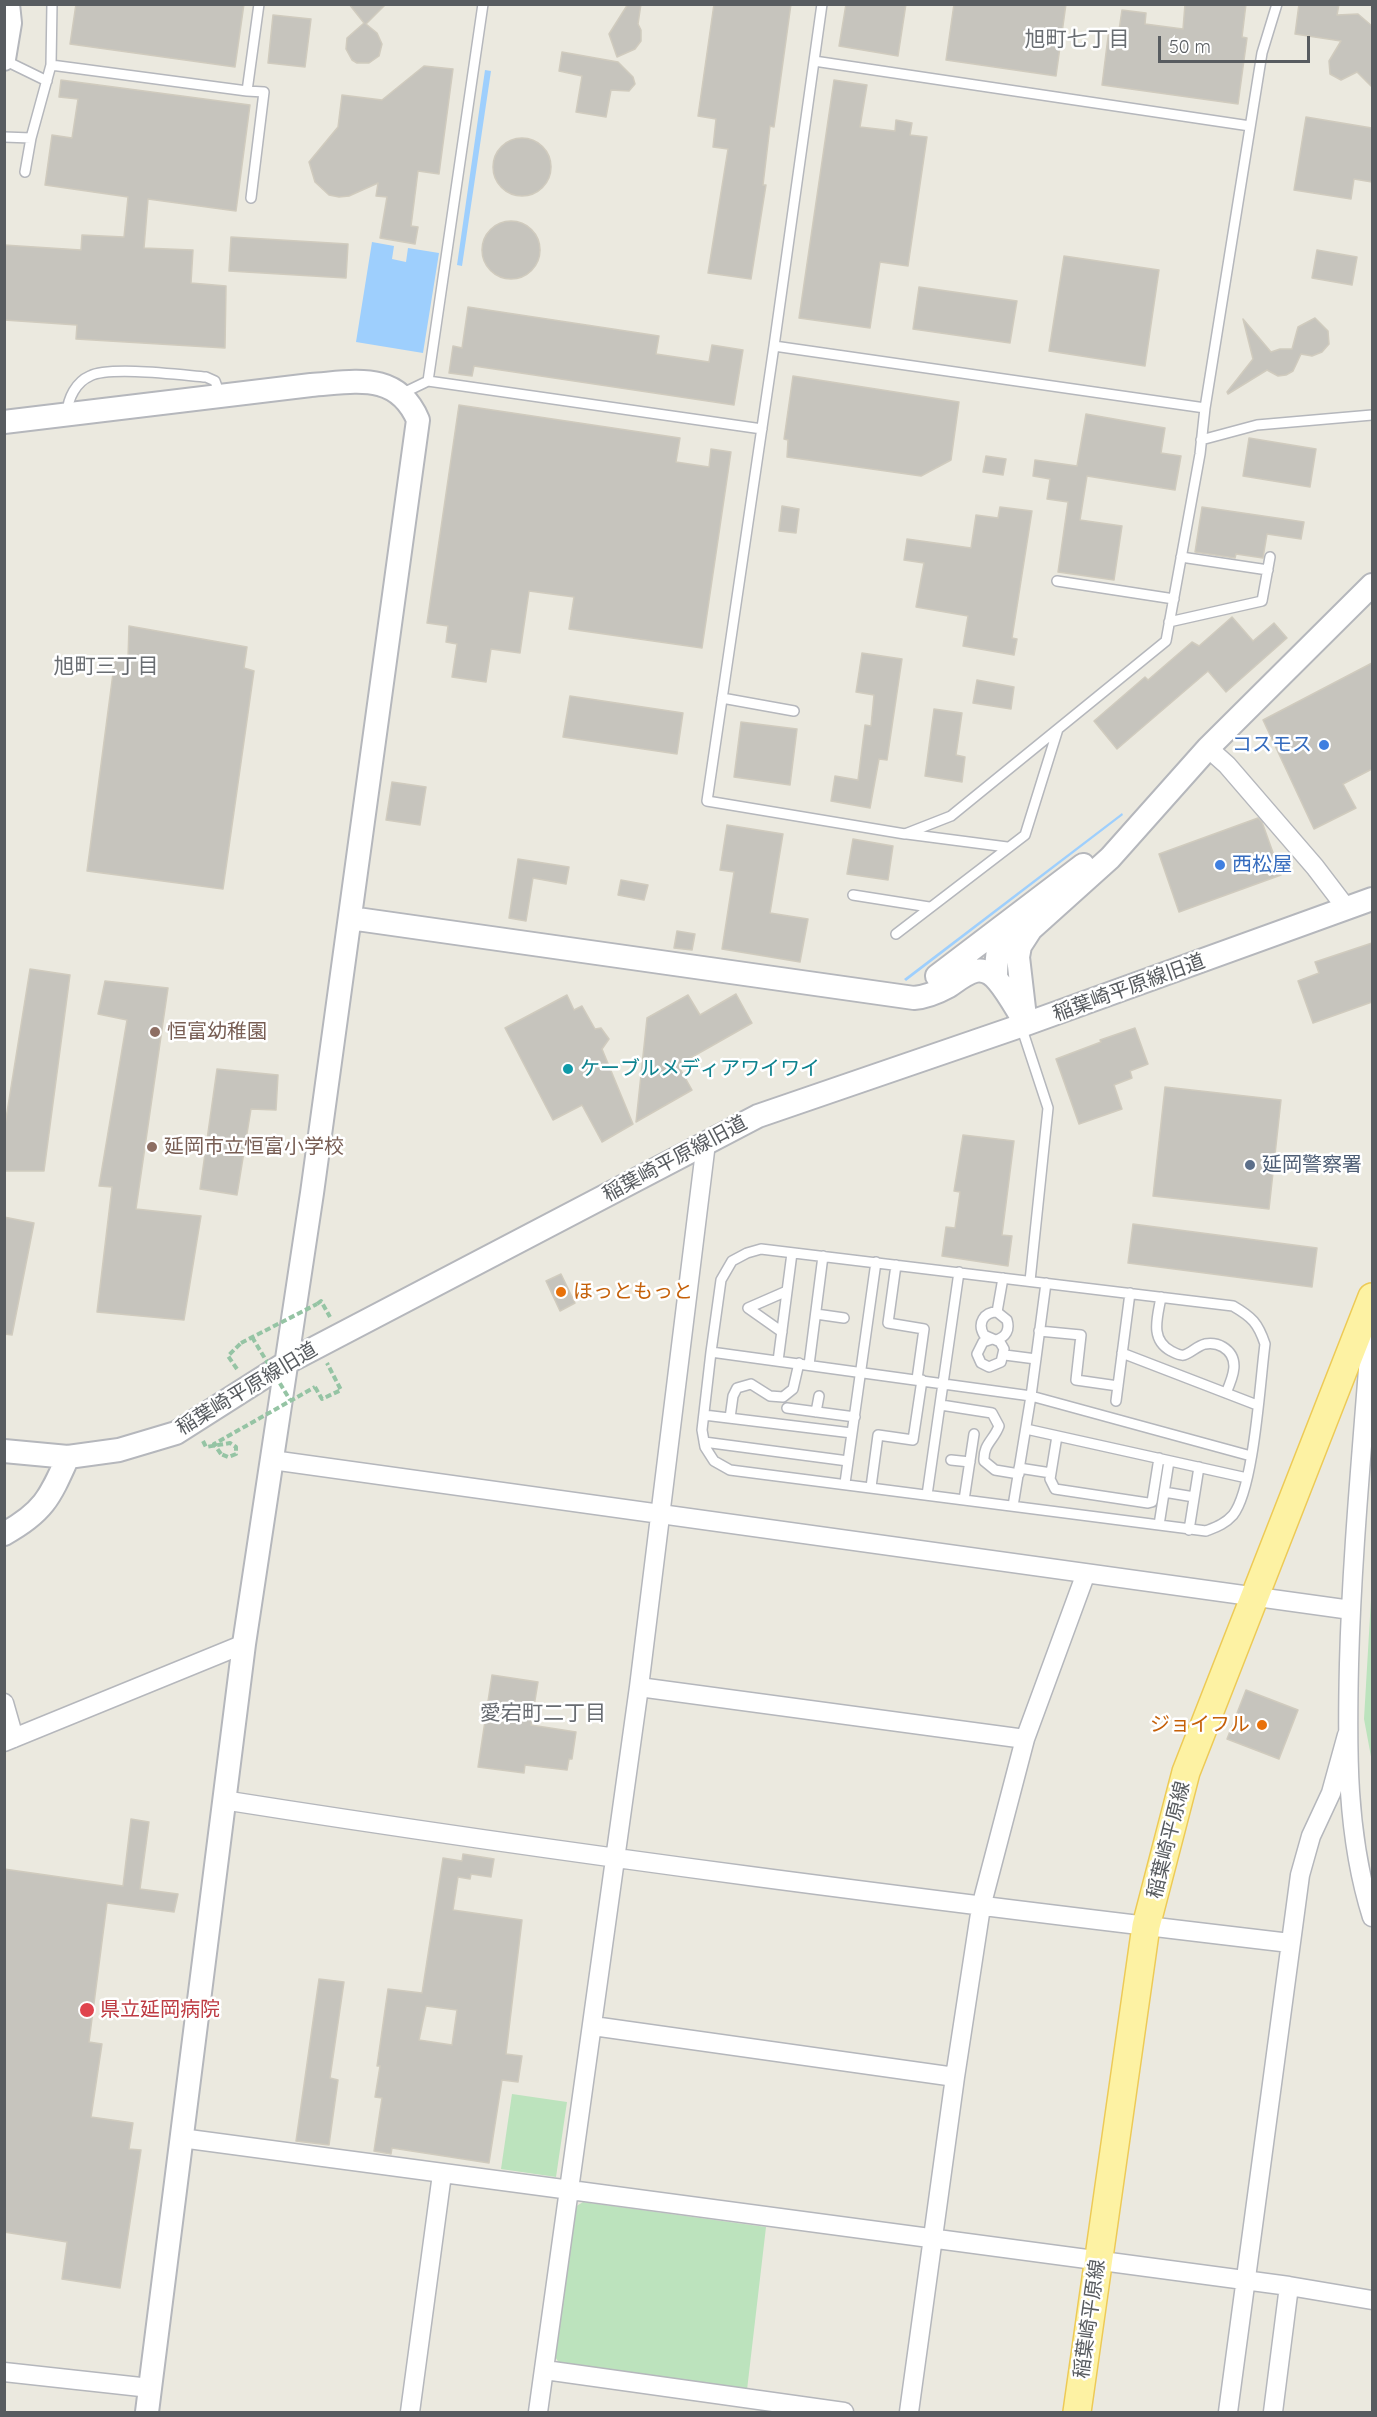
<!DOCTYPE html>
<meta charset="utf-8">
<style>
body{margin:0}
#map{position:relative;width:1377px;height:2417px;overflow:hidden;background:#ebe9df;font-family:Quicksand,sans-serif}
canvas{display:block}
.frame{position:absolute;inset:0;border:6px solid #585c60;pointer-events:none}
.scale{position:absolute;left:1158px;top:36px;width:152px;height:27px;box-sizing:border-box;border:3px solid #585c60;border-top:0;padding-left:8px;font-size:18px;line-height:21px;white-space:nowrap;color:#585c60;-webkit-text-stroke:4px #fff;paint-order:stroke}
</style>
<div id="map">
<canvas width="1377" height="2417"></canvas>
<div class="frame"></div>
<div class="scale">50 m</div>
</div>
<script>
const ctx = document.querySelector('canvas').getContext('2d');
ctx.lineJoin = 'round';
function paint(path, color) {
  ctx.fillStyle = color;
  ctx.fill(path, 'evenodd');
}
function trace(path, color, width, dash) {
  ctx.strokeStyle = color;
  ctx.lineWidth = width;
  ctx.lineCap = dash ? 'butt' : 'round';
  ctx.setLineDash(dash || []);
  ctx.stroke(path);
}
function drawText(font, color, halo, rows, align = 'center') {
  ctx.font = font + ' Quicksand,"Noto Sans JP",sans-serif';
  ctx.lineWidth = 5;
  ctx.setLineDash([]);
  ctx.textBaseline = 'middle';
  ctx.strokeStyle = halo;
  ctx.fillStyle = color;
  for (const [text, x, y, turn = 0] of rows) {
    ctx.save();
    ctx.translate(x, y);
    ctx.rotate((+turn || 0) * Math.PI / 180);
    ctx.textAlign = isNaN(turn) ? turn : align;
    if (halo) ctx.strokeText(text, 0, 0);
    ctx.fillText(text, 0, 0);
    ctx.restore();
  }
}
paint(new Path2D(`
 M1372 1582V1762L1364 1719Z
 M512 2094 567 2102 556 2177 501 2169Z
 M583 2202 766 2227 747 2390 560 2364 555 2357 575 2207Z`), '#bce3bd');
paint(new Path2D(`
 M485 70 491 71 462 266 457 265Z
 M372 242 394 246 392 259 406 262 408 248 439 253 423 353 356 342Z
 M1122 813 1123 815 906 981 904 979Z`), '#9ecffd');
const building = new Path2D(`
 M76 4H244L235 67 70 44Z
 M349 4H386L366 24 377 33 382 44 379 56 369 63H357L352 60 346 49 347 38 364 23Z
 M628 4H641L638 24 641 30V41L635 49 617 57 609 34Z
 M714 4H791L774 127 770 126 763 185H766L751 279 708 273 728 149 713 147 716 119 698 116Z
 M846 4H906L898 56 839 46Z
 M954 4H1066L1056 76 946 60Z
 M1185 4H1246L1242 37 1247 38 1238 104 1102 85 1109 29 1119 30 1122 10 1146 13 1145 24 1183 29Z
 M1299 4H1339L1337 15 1358 14 1372 26V87L1357 72 1341 80 1330 74 1329 61 1341 41 1295 34Z
 M273 15 311 19 305 67 268 63Z
 M562 52 618 62 633 77 635 84 629 91 611 90 606 117 576 112 582 76 559 71Z
 M424 66 453 69 439 174 418 171 411 226 418 227 415 244 380 238 387 197 376 196 378 183 349 196 339 197 329 195 315 182 309 162 338 127 342 95 382 100Z
 M61 80 250 105 236 211 148 199 144 248 193 250 191 283 226 286 225 348 76 339 77 325 4 320V245L81 250 82 235 124 237 128 197 45 185 52 135 72 138 78 99 59 97Z
 M834 80 867 85 860 127 895 131 896 120 912 123 910 135 927 137 908 266 880 262 870 328 799 318Z
 M1306 117 1372 128V182L1354 179 1351 199 1294 190Z
 M493 167a29 29 0 1 1 58 0a29 29 0 1 1-58 0Z
 M482 250a29 29 0 1 1 58 0a29 29 0 1 1-58 0Z
 M231 237 348 244 346 278 229 271Z
 M1317 250 1357 257 1352 285 1312 278Z
 M1064 256 1159 270 1145 366 1049 351Z
 M919 287 1017 301 1010 343 913 329Z
 M468 307 659 336 656 354 709 362 712 345 743 350 734 405 474 366 472 376 449 373 453 346 462 348Z
 M1315 318 1328 331 1329 344 1322 352 1312 356 1301 354 1293 371 1286 375 1278 376 1267 370 1228 394 1227 392 1253 359 1243 319 1271 352 1280 349H1292L1298 327Z
 M793 376 959 402 951 460 921 476 787 457 788 440 784 439Z
 M459 405 680 438 676 462 709 467 711 449 731 452 702 648 569 629 574 597 529 591 520 653 491 649 486 682 452 677 457 644 446 642 448 626 427 623Z
 M1086 414 1165 428 1161 453 1181 456 1175 490 1087 476 1080 520 1122 526 1114 580 1058 572 1068 502 1047 499 1050 479 1033 476 1035 460 1077 466Z
 M1249 438 1316 449 1310 487 1243 476Z
 M986 456 1006 459 1003 475 983 472Z
 M782 506 799 509 796 533 779 531Z
 M1000 507 1032 511 1012 638 1017 639 1014 655 963 646 968 616 916 607 924 563 904 560 907 539 971 548 976 515 998 518Z
 M1202 507 1304 522 1301 539 1267 534 1263 558 1236 554 1235 558 1195 552Z
 M1232 617 1253 641 1274 623 1287 638 1226 692 1208 671 1117 749 1094 721 1145 677 1148 680 1192 642 1199 646Z
 M129 626 247 647 244 668 254 671 223 889 87 871 115 658 128 659Z
 M862 653 902 659 887 760 879 759 870 808 831 801 835 776 858 780 865 725 871 726 874 695 856 692Z
 M1372 663V769L1343 784 1356 808 1314 829 1263 720Z
 M977 680 1014 687 1011 709 973 703Z
 M570 696 683 713 677 754 563 737Z
 M934 709 962 713 956 755 965 757 962 782 925 776Z
 M741 722 797 729 790 785 734 777Z
 M392 782 426 787 420 825 386 820Z
 M1258 818 1262 822 1281 875 1179 912 1159 854Z
 M727 825 783 834 770 913 808 919 800 962 722 949 734 872 720 870Z
 M853 839 893 846 888 880 847 874Z
 M518 859 569 867 566 884 533 878 526 921 509 918Z
 M621 880 648 885 644 900 618 895Z
 M677 931 695 934 692 950 674 948Z
 M1372 943V1002L1313 1023 1298 981 1319 973 1315 962Z
 M30 969 70 975 44 1171H4V1131Z
 M105 981 168 988 136 1209 201 1216 184 1320 97 1312 112 1187 99 1186 127 1020 98 1014Z
 M736 994 752 1023 678 1065 692 1090 636 1122 647 1018 688 995 700 1015Z
 M567 995 574 1010 582 1006 595 1029 601 1028 609 1039 602 1049 633 1124 602 1142 582 1105 553 1120 505 1028Z
 M1135 1028 1148 1064 1130 1071 1132 1078 1114 1085 1122 1109 1079 1124 1056 1059 1101 1042 1100 1040Z
 M217 1069 278 1075 276 1110 251 1109 237 1195 200 1189Z
 M1165 1087 1281 1100 1269 1209 1153 1196Z
 M963 1135 1014 1141 1002 1235 1012 1236 1008 1266 942 1256 946 1227 955 1228 960 1192 954 1191Z
 M4 1217 34 1223 12 1335 4 1334Z
 M1133 1224 1317 1248 1312 1287 1128 1263Z
 M561 1274 575 1303 560 1311 546 1281Z
 M492 1675 538 1682 531 1725 576 1732 572 1759H569L567 1770 525 1765 524 1773 478 1767Z
 M1246 1690 1298 1710 1279 1759 1227 1739Z
 M131 1819 149 1822 140 1889 178 1894 174 1912 107 1903 89 2042 102 2044 91 2117 133 2123 129 2149 141 2150 120 2288 62 2279 67 2242 4 2232V1869L123 1886Z
 M463 1854 494 1859 491 1877 471 1874 470 1879 458 1877 453 1910 522 1920 506 2054 522 2056 518 2082 502 2080 489 2163 392 2148 391 2154 374 2151 382 2098 375 2097 380 2066H377L388 1989 422 1993 443 1858 462 1861ZM426 2006 457 2010 452 2045 419 2040Z
 M319 1979 344 1982 330 2078 338 2080 329 2145 296 2141Z`);
paint(building, '#c6c4bd');
trace(building, '#d0cbbe', 1.5);
const service = new Path2D(`
 M4 60 47 81
 M814 61 1250 126
 M51 65 247 91
 M4 137 31 138
 M25 172 31 138 51 65 52 4
 M251 198 264 92 247 91 259 4
 M774 346 822 4
 M428 381 483 4
 M401 394 428 381 762 429
 M1205 408 774 346 707 801 905 834 951 816 1166 641 1200 454 1205 408 1262 53 1277 4
 M67 413C68 398 76 382 90 376 110 366 181 375 206 377L215 381 220 395
 M1201 440 1257 425 1372 415
 M1181 557 1268 570
 M1057 581 1174 599
 M1169 622 1262 601 1270 557
 M722 698 794 711
 M907 834 1007 847
 M853 895 929 907
 M896 934 1025 835 1058 729
 M1021 1026 1048 1108 1030 1281
 M761 1249 1233 1306C1252 1317 1258 1323 1265 1344 1260 1381 1254 1489 1233 1515 1225 1524 1216 1527 1206 1531L730 1470 714 1461 705 1447 702 1430 711 1352 721 1280 732 1261 747 1253Z
 M896 1265 888 1323 924 1329 917 1379
 M1161 1297C1158 1316 1149 1339 1171 1351 1175 1353 1180 1356 1184 1355 1191 1353 1197 1346 1205 1344 1211 1343 1218 1344 1223 1347 1241 1358 1233 1377 1226 1393
 M997 1312 1003 1278
 M816 1314 844 1318
 M1039 1331 1081 1335 1076 1380 1118 1386
 M782 1332 748 1308 787 1291
 M992 1339 983 1342 977 1354 981 1363 989 1367 1001 1362 1004 1349 1000 1342 984 1335C977 1323 984 1312 997 1312L1007 1320C1010 1330 1006 1337 996 1340
 M711 1352 1031 1396 1251 1456
 M1122 1353 1257 1405
 M1005 1355 1036 1359
 M778 1361 792 1253
 M809 1365 823 1256
 M1116 1401 1130 1293
 M941 1405 992 1413 999 1426C994 1440 983 1444 984 1461L995 1470 1019 1474
 M787 1408 855 1417
 M816 1412 819 1396
 M704 1415 852 1433
 M730 1418 733 1396 737 1388 751 1384 770 1396 783 1397 793 1389 799 1363
 M1026 1429 1247 1478
 M1057 1436 1050 1479 1055 1489 1148 1503 1152 1502 1159 1458
 M704 1442 848 1461
 M951 1460 970 1462
 M1019 1468 1051 1473
 M845 1483 876 1262
 M871 1487 878 1435 913 1440 922 1380
 M1164 1492 1194 1497
 M927 1495 959 1272
 M964 1500 974 1434
 M1013 1506 1031 1396 1046 1283
 M1159 1525 1169 1461
 M1189 1530 1199 1467`);
const minor = new Path2D(`
 M1208 748 1227 765 1315 867 1347 909
 M1372 1315C1364 1431 1352 1548 1349 1664 1347 1749 1346 1835 1372 1917
 M272 1460 1351 1610
 M639 1687 1025 1739
 M4 1703 14 1738
 M4 1742 244 1644
 M223 1800C577 1856 933 1901 1290 1943
 M593 2026 955 2077
 M181 2138 1289 2286 1372 2300
 M545 2370 844 2412
 M4 2372 150 2388
 M410 2412 442 2174
 M538 2412 639 1687 706 1143
 M909 2412 955 2077 981 1907 1025 1739 1086 1573
 M1228 2412 1300 1875 1311 1836 1331 1793 1347 1735
 M1273 2412 1289 2286`);
const tertiary = new Path2D(`
 M4 59 10 23 8 4
 M4 422 311 385C355 382 397 371 418 420L312 1193 244 1644 147 2412
 M350 918 914 998C926 997 938 992 949 986 965 975 981 960 998 981 1009 994 1017 1010 1026 1024
 M937 976 1083 865
 M996 978C996 957 998 941 1009 923
 M1025 1017 1018 957 1020 946 1031 929 1110 858 1208 748 1372 585
 M4 1451 68 1457 119 1450 176 1433 286 1363 758 1116 1026 1024 1372 899
 M4 1534C44 1512 50 1497 68 1457`);
const primary = new Path2D(`
 M1077 2412 1146 1926 1186 1772 1372 1297`);
trace(service, '#b5b7bc', 12);
trace(minor, '#b5b7bc', 21);
trace(tertiary, '#b5b7bc', 26);
trace(primary, '#edca56', 30);
trace(new Path2D(`
 M317 1304 321 1301 330 1317
 M237 1369 228 1356 241 1343
 M315 1387 322 1399 341 1390 327 1363
 M203 1441 206 1447 230 1443 236 1447V1454L228 1457 221 1454`), '#95c4a4', 4, [6, 3]);
trace(service, '#fff', 9);
trace(minor, '#fff', 18);
trace(tertiary, '#fff', 22);
trace(primary, '#fdf2a3', 27);
trace(new Path2D(`
 M252 1337 290 1400
 M241 1343 317 1304
 M221 1454 214 1444 315 1387`), '#95c4a4', 4, [6, 3]);
for (const [x, y, r, color] of [
 [1324,745,6,"#3f7fe0"],
 [1220,865,6,"#3f7fe0"],
 [155,1032,6,"#8d6e63"],
 [568,1069,6,"#0f9aa8"],
 [152,1147,6,"#8d6e63"],
 [1250,1165,6,"#5c6f8a"],
 [561,1292,6,"#e8710a"],
 [1262,1725,6,"#e8710a"],
 [87,2010,8,"#e0444e"]
]) {
  const dot = new Path2D();
  dot.arc(x, y, r, 0, 2 * Math.PI);
  ctx.fillStyle = color;
  ctx.fill(dot);
  trace(dot, '#fff', 2);
}
drawText('20px', '#366cbe', '#fff', [
 ["コスモス",1312,745],
 ["西松屋",1232,865,"left"]
], 'right');
drawText('20px', '#585c60', '#fff', [
 ["稲葉崎平原線旧道",1129,988,-20],
 ["稲葉崎平原線旧道",675,1159,-28],
 ["稲葉崎平原線旧道",247,1389,-31],
 ["稲葉崎平原線",1169,1840,-76],
 ["稲葉崎平原線",1090,2319,-82]
]);
drawText('20px', '#785e54', '#fff', [
 ["恒富幼稚園",167,1032],
 ["延岡市立恒富小学校",164,1147]
], 'left');
drawText('20px', '#0d838f', '#fff', [
 ["ケーブルメディアワイワイ",580,1069]
], 'left');
drawText('20px', '#4e5e75', '#fff', [
 ["延岡警察署",1262,1165]
], 'left');
drawText('20px', '#c56008', '#fff', [
 ["ほっともっと",573,1292],
 ["ジョイフル",1250,1725,"right"]
], 'left');
drawText('20px', '#be3a42', '#fff', [
 ["県立延岡病院",100,2010]
], 'left');
drawText('21px', '#696d72', '#fff', [
 ["旭町七丁目",1077,40],
 ["旭町三丁目",106,667],
 ["愛宕町二丁目",543,1714]
]);
</script>
